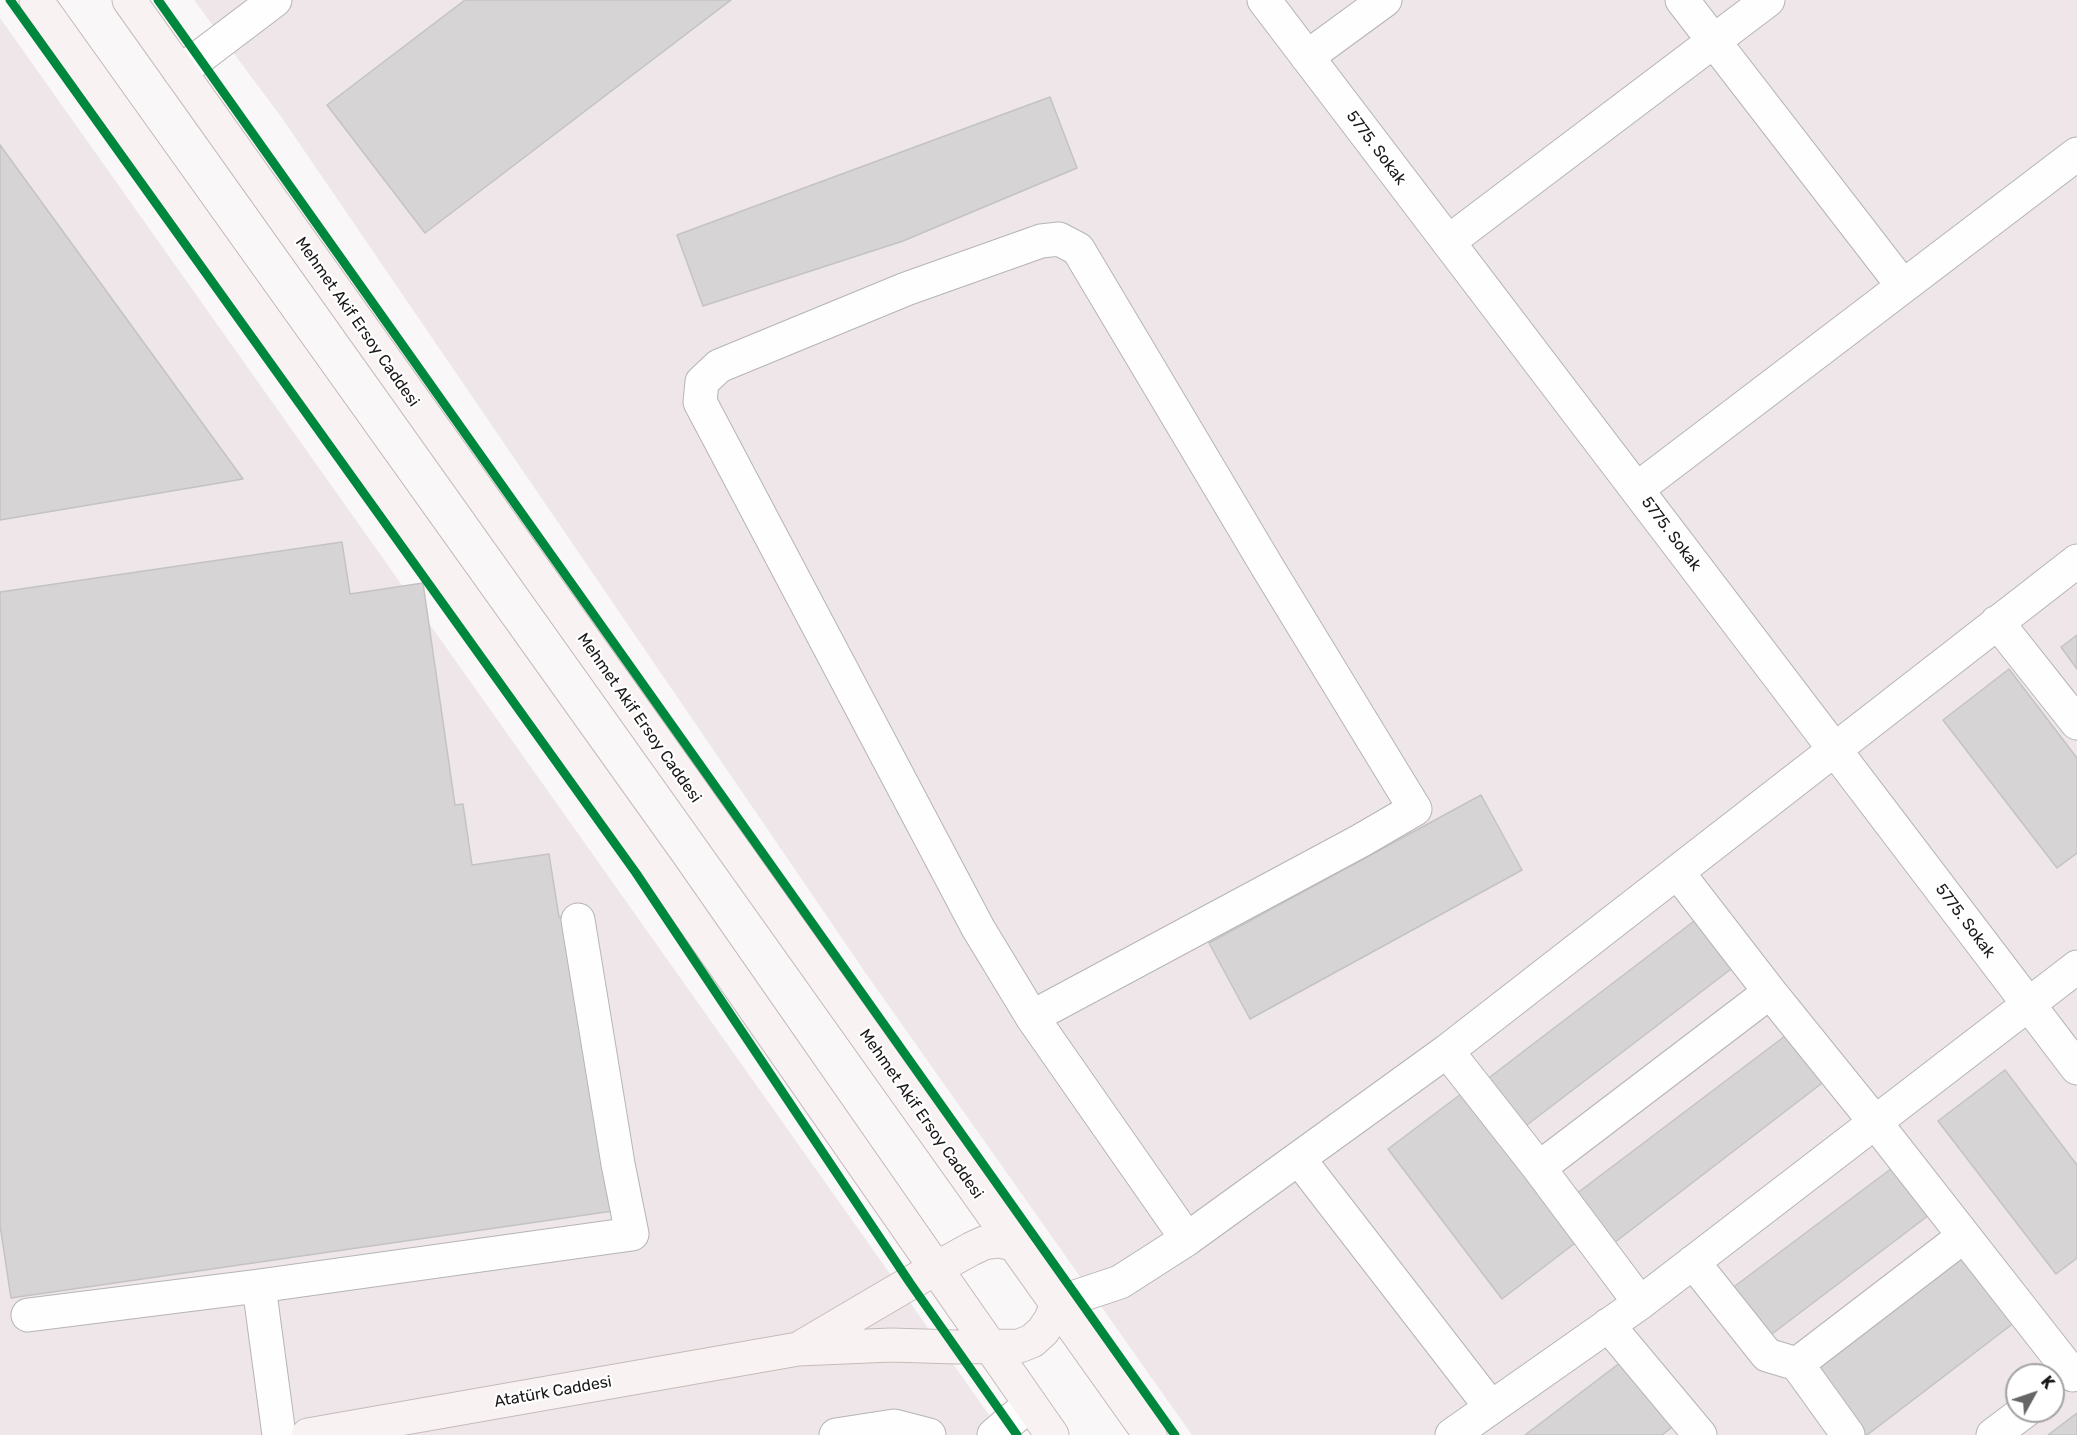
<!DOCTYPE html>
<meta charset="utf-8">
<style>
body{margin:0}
#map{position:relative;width:2077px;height:1435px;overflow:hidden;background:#f9f7f8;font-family:Rubik,sans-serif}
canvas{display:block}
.north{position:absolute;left:2005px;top:1363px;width:60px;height:60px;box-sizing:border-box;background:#fff;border:2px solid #a3a2a3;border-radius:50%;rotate:50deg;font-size:16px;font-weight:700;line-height:24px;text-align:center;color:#191718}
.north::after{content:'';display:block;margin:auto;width:21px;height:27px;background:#676566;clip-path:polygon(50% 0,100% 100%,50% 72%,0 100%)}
</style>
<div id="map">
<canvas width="2077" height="1435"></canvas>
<div class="north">K</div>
</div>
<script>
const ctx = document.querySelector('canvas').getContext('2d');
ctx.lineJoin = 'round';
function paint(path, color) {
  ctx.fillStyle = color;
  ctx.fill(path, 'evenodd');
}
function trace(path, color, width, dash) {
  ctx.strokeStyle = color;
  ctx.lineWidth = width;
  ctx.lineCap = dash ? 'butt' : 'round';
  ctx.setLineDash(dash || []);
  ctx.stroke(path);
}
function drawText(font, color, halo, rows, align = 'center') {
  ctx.font = font + ' Rubik,sans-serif';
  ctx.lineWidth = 4.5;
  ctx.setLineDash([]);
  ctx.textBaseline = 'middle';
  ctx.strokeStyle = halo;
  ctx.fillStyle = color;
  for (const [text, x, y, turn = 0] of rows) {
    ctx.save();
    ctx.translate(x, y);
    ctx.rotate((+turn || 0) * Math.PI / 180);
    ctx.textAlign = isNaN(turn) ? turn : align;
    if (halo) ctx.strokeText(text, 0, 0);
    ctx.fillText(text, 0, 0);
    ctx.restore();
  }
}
paint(new Path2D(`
 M194 0H2077V1435H1192L867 975 282 118ZM2017 1375H2053V1411H2017Z
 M0 18 876 1254 1003 1435H0Z`), '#eee6e9');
const building = new Path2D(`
 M465 0H731L425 233 327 105Z
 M1050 97 1077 168 903 241 703 306 677 235Z
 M0 145 243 479 0 520Z
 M342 542 350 594 423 583 455 805 463 804 472 865 549 854 559 917 576 914 620 1210 11 1298 0 1225V592Z
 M2077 635V669L2061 647Z
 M2009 669 2077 758V853L2057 868 1943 720Z
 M1481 795 1522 870 1250 1019 1209 943Z
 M1702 915 1739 963 1523 1128 1486 1080Z
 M1793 1030 1830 1077 1614 1243 1576 1194Z
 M2005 1070 2077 1165V1258L2056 1274 1938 1121Z
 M1469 1088 1583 1237 1502 1299 1388 1149Z
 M1896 1165 1933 1212 1768 1337 1731 1289Z
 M1969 1252 2019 1319 1867 1435H1855L1809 1375Z
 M1625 1359 1676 1424 1662 1435H1525Z
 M2077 1413V1435H2048Z`);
paint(building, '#d6d4d5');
trace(building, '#c4c3c4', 1.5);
const minor = new Path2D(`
 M1264 0 2077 1068
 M1682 0 1903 286
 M1307 57 1385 0
 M180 72 275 0
 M1448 242 1768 0
 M1637 489 2077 154
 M1997 622 2077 723
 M1678 873 1770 992
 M1032 1017 1360 841 1415 809 1268 568 1078 249 1059 239 1041 241 906 289 719 366 702 382 700 402 978 928 1032 1017 1187 1239
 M1447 1051 1539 1168 1640 1303
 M1299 1159 1490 1406
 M1539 1168 1770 992 1875 1122 2073 1375
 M1693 1262 1767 1355 1797 1364 1848 1435
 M259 1286 632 1234 618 1164 578 920
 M1057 1303 1120 1282 1187 1239 1447 1051 2077 561
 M28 1315 259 1286 279 1435
 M1608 1325 1700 1435
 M1797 1364 1964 1236
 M836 1435 894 1426 929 1435
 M994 1435 1030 1404
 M1452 1435 1640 1303 2077 967
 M1993 1435 2025 1411`);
const major = new Path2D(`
 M36 0 661 874 1052 1435
 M129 0 1150 1435
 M803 1346 910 1283 971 1249 984 1243 999 1241 1014 1244
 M308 1435 798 1349 891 1345 957 1347 1019 1346 1032 1341 1043 1331 1051 1319 1057 1303`);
trace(minor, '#b6b4b5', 35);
trace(major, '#c6bbba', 35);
trace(minor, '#fefefe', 33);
trace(major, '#f8f3f2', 33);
trace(new Path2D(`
 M10 0 636 873 910 1283 1017 1435
 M158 0 1175 1435`), '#00873e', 9);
drawText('16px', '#191718', '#fff', [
 ["5775. Sokak",1376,148,53],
 ["Mehmet Akif Ersoy Caddesi",357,322,55],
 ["5775. Sokak",1671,534,53],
 ["Mehmet Akif Ersoy Caddesi",639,718,55],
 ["5775. Sokak",1965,921,53],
 ["Mehmet Akif Ersoy Caddesi",921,1114,55],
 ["Atatürk Caddesi",553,1392,-10]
]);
</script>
